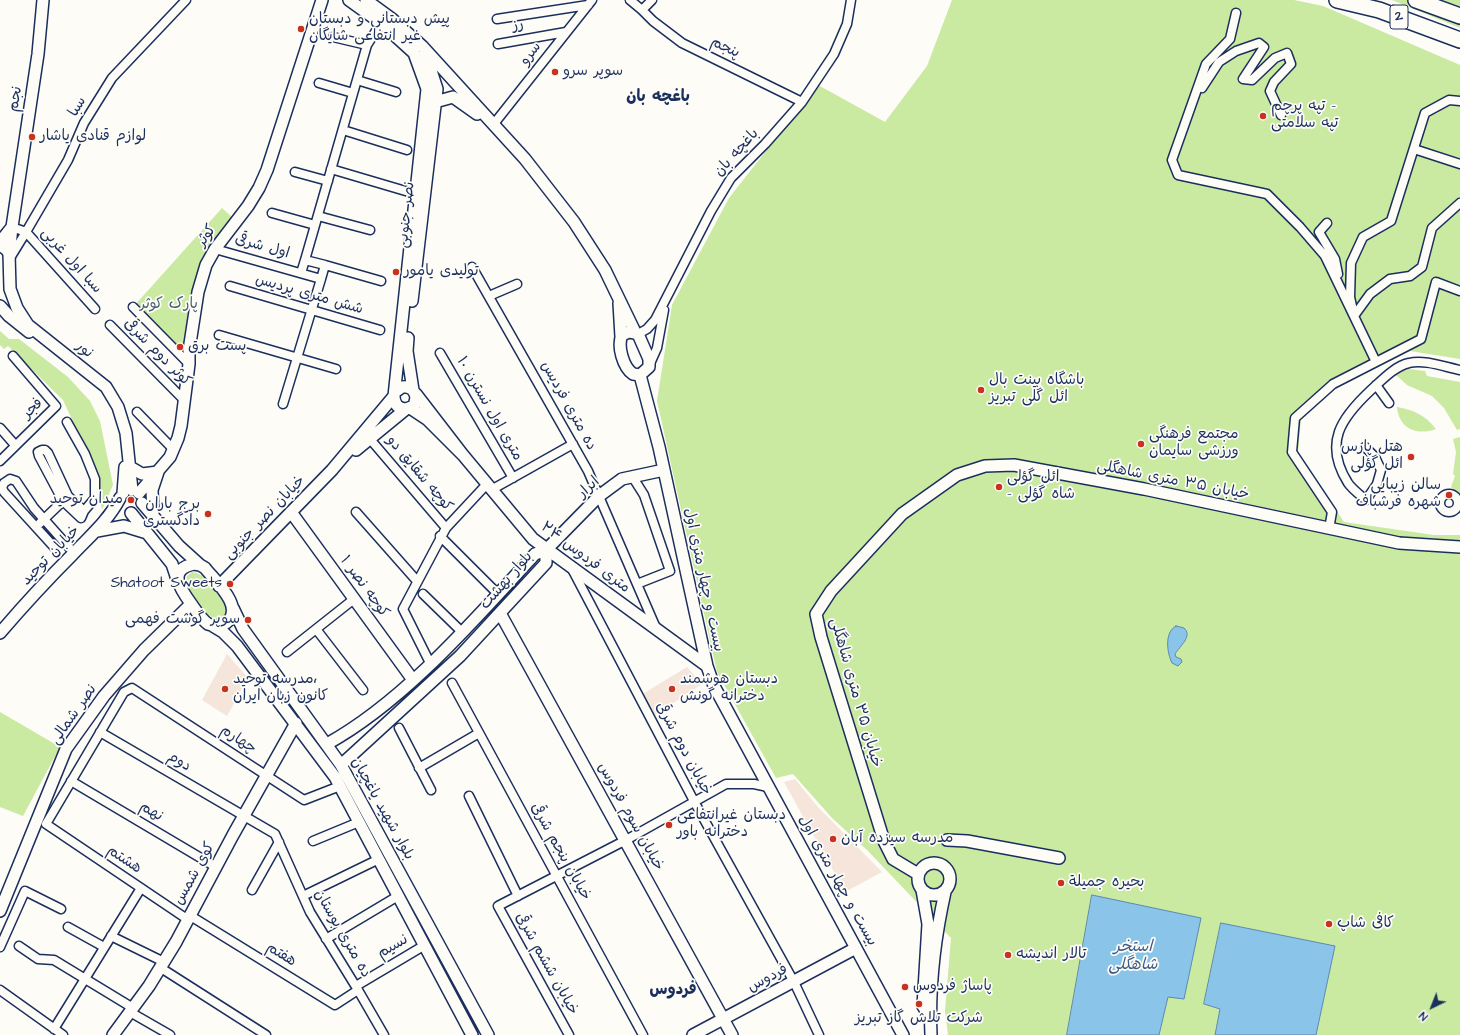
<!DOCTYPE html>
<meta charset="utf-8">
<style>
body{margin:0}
#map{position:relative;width:1460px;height:1035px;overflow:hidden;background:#fdfcf7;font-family:"Architects Daughter",sans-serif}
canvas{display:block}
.north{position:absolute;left:1412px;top:987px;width:40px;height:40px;-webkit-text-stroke:3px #fdfcf7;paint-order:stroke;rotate:223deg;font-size:11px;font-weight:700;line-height:16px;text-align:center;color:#1b2f5e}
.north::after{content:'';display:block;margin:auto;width:14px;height:18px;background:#1b2f5e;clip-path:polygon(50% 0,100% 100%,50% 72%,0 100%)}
</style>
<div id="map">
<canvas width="1460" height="1035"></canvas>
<div class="north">N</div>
</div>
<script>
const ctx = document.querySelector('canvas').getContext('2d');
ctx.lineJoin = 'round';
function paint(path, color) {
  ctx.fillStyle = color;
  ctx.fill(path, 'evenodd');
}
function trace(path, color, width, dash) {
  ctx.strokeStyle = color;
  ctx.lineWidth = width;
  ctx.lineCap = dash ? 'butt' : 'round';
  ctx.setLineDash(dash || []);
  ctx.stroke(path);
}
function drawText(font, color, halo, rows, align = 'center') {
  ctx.font = font + ' "Architects Daughter","Playpen Sans Arabic",sans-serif';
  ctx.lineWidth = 3.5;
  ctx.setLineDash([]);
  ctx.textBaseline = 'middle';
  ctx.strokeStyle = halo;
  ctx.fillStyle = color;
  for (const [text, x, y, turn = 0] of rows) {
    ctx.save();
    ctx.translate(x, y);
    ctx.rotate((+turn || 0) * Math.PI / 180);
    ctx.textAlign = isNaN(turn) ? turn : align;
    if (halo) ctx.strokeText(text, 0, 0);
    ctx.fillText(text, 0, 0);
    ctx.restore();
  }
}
paint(new Path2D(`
 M227 654 248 678 227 716 202 700Z
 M687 667 702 684 652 717 641 695Z
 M795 779 817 806 882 872 845 892 784 782Z`), '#f5e5da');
paint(new Path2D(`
 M952 0H1294L1323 6 1460 65V359L1410 351 1335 389 1301 420 1298 452 1344 522 1434 535H1460V1035H948L945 1011 951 938 867 850 832 818 793 774 776 778 717 672 657 401 672 305 729 198 818 85 885 122 927 66Z
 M1391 0H1460V28L1392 0Z
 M222 208 235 220 213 249 188 348 182 354 134 306Z
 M0 331 9 339H19L68 377 90 401 100 421 113 485 102 510 94 467 63 400 8 346 4 349 0 345Z
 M1409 369 1425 371 1427 376 1460 382V429L1457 430 1444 408 1432 396 1407 385 1395 374Z
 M1397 407C1414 410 1425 415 1436 429 1417 436 1399 429 1397 407Z
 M1460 437V495L1451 487 1455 476 1453 474 1456 452 1453 439Z
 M192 572C211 573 243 621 214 618 200 611 183 593 187 576Z
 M0 712 60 747 23 816 0 807Z`), '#cae9a1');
const water = new Path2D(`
 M1176 626 1184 628C1193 636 1180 646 1175 654L1176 657 1181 659 1182 662 1178 666 1172 663C1167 653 1164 632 1176 626Z
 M1092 895 1201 918 1184 999 1168 997 1159 1035H1067Z
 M1221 923 1335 946 1316 1035H1215L1220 1009 1204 1004Z`);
paint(water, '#8ac5e9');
trace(water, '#5e89b1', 1);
const street = new Path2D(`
 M630 0 642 10 652 0
 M642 10 653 21 682 43 802 102
 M1236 13 1230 39 1206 64 1172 160 1178 175 1267 194 1300 227 1325 256 1376 362
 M497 19 588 5
 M333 37 367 45
 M498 44 566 32
 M357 80 396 92
 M319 83 353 93
 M1202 88 1219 62 1236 51 1259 43 1264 47 1243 79 1252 80 1275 58 1287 53 1291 64 1274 82 1270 91 1281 115
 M493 125 592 0
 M343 130 407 150
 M1414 149 1460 164
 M331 169 409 192
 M295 172 328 181
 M272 213 315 225
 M318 216 370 230
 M1327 223 1319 232 1335 259 1338 274
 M12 227 26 232 68 160 84 123 112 78 186 0
 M215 249 321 279 325 265 305 260 301 273
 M10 258 26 232 95 309
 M305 260 367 45 381 23
 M325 265 381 281
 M472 267 588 471 656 628
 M230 286 380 330
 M489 296 517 284
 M1352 306 1350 297 1351 263 1363 237 1391 221 1425 113 1449 100 1460 101
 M133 307 189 364
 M1354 316 1370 294 1390 279 1410 276 1422 267 1432 228 1460 203
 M110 325 184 400
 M638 334 647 329 655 320 711 211 731 178 765 144 802 102 834 54 847 24 851 0
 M219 335 336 369
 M440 353 513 478
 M649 366 657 348 664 310
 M1376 385 1389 403
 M283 404 321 279
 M137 412 173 449
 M67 422 85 454 95 479V498L84 511
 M0 428 15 445
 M370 439 446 528
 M1365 447 1375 457 1381 470 1377 484 1366 500C1360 495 1352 489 1348 483 1323 443 1341 418 1371 390 1382 380 1395 366 1409 363 1424 359 1445 367 1460 370
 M42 450H45L48 453 68 496 84 511 81 518 63 501 39 456 38 452Z
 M0 461 56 406 13 356
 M632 476 644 495 670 571 637 584
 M491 490 573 444
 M1440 503a9 9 0 1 1 18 0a9 9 0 1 1-18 0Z
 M356 512 417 581
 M40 523 66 498
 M1329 529 1332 512 1292 452 1295 418 1333 384 1421 339 1436 282 1460 291
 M440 536 498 594
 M55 548 4 492 2 488 4 483 10 479 16 481 34 508 74 553
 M572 569 695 803 794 982 819 1035
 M423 594 462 632
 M316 629 363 690
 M287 652 354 599
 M430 663 403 609 446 528 487 484
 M452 683 643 1035
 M399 728 431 790
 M100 732 275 834 310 912 358 990 384 1035
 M419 768 479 733
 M71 781 216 867
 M469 796 518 896
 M313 841 359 822
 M252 890 279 842
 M303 896 379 859
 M189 915 335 1005 358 990
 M187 919 46 824 124 692 132 688 304 800 340 786
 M68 927 104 947
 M111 936 164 962
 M326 939 398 896
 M19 946 38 959 54 960 133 1008
 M0 947 25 891 61 909
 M161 968 266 1035
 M356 986 425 945
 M0 990 63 1035
 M130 1012 170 1035
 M54 1029 141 888
 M569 1035 498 906 626 840 726 784H754L768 787`);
const secondary = new Path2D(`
 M349 0 381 23 414 53 427 89 394 396C394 404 398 409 406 409L414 406 416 398C415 390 410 386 402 387L395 392
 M366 0 392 19 422 46 525 159 574 222 605 270 635 332
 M435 102 453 97 477 114
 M12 227 38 54 43 0
 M0 242 12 227 9 256
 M0 245 7 250 9 254 10 289 17 308 28 325 106 387 118 407 126 433 132 490
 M412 301 437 89 425 52
 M619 303 621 337
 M0 306 9 316 29 332
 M629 332 638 334 649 359V367L640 375 633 374C623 367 617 346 622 335Z
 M408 338 407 351 413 390
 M640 375 659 447 707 666 714 686 903 1035
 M410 408 428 420 463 455 416 394
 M356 450 406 409
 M463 455 533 539 707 666
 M130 467 142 474 158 472 152 490 153 515
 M123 493 125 467
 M139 493 170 457 178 438 181 426 189 364V350L198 292 206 265 215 249 248 206 259 188 267 170 322 0
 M142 503 179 546 200 565
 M291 512 413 680
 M131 513 172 564 177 579
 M97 531 124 526 147 533
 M194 564 200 565 205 568C215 581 246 608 226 623 220 627 214 626 208 624 201 619 197 612 192 605 181 590 166 570 194 564Z
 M219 586 332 470 394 396
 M233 608 243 629 341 765 488 1035
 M500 613 732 1035
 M213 626 223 632 237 646 335 777 472 1035
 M0 633C23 606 48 579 73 554 90 536 108 521 120 498
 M327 744C405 701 475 619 535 554L546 550 599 496 622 479 664 470
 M341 765 460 656 546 563V550
 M947 840 967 841 1059 858
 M918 879a16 16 0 1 1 32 0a16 16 0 1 1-32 0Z
 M918 874 893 859 884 841 821 637 816 614 831 591 902 514 957 475 985 466 1014 465 1144 489 1399 543 1460 547
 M922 890 928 924 923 1006 930 1017
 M0 911 66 749 104 696 144 650 191 604
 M113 1035 149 986 176 942 233 835 296 723
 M693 1035 856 948
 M931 1035C929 989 935 937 945 892`);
const highway = new Path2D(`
 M1337 0 1379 10 1460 40
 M1416 0 1460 16`);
trace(street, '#1b2f5e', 11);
trace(secondary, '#1b2f5e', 14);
trace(highway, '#1b2f5e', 18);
trace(street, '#fdfcf7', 8);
trace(secondary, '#fdfcf7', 11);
trace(highway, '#fdfcf7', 15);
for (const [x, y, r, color] of [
 [301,29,4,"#c8321e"],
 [555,72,4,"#c8321e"],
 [1263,116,4,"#c8321e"],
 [32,137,4,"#c8321e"],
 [396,272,4,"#c8321e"],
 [180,347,4,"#c8321e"],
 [981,390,4,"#c8321e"],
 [1141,444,4,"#c8321e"],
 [1411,457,4,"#c8321e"],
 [999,487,4,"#c8321e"],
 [1449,495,4,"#c8321e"],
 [131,500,4,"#c8321e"],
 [208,514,4,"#c8321e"],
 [230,584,4,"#c8321e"],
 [248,620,4,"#c8321e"],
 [225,689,4,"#c8321e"],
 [672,689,4,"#c8321e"],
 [669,825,4,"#c8321e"],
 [833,839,4,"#c8321e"],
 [1061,883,4,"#c8321e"],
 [1329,924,4,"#c8321e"],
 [1008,955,4,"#c8321e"],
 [905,987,4,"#c8321e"],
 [919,1004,4,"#c8321e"]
]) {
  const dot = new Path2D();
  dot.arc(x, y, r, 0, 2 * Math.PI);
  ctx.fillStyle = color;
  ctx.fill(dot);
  trace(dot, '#fdfcf7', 1.5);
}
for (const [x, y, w] of [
 [1399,17,18]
]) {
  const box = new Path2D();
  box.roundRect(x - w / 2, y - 12, w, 24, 3);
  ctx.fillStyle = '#fdfcf7';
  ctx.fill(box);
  trace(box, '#1b2f5e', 1);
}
drawText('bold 14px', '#1b2f5e', null, [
 ["2",1399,17]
]);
drawText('15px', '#1b2f5e', '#fdfcf7', [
 ["پیش دبستانی و دبستان",309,20],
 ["غیر انتفاعی شایگان",309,37],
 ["سوپر سرو",563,72],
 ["تپه پرچم -",1271,107],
 ["تپه سلامتی",1271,124],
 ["لوازم قنادی یاشار",40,137],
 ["تولیدی یامور",404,272],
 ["پست برق",188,347],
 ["باشگاه پینت بال",989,381],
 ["ائل گلی تبریز",989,398],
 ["مجتمع فرهنگی",1149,435],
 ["ورزشی سایمان",1149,452],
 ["هتل پارس",1403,448,"right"],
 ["ائل گؤلی",1403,465,"right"],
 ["ائل گؤلی",1007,478],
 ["- شاه گؤلی",1007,495],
 ["سالن زیبایی",1441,486,"right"],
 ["شهره فرشباف",1441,503,"right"],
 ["میدان توحید",123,500,"right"],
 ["برج باران",200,505,"right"],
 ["دادگستری",200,522,"right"],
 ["Shatoot Sweets",222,584,"right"],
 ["سوپر گوشت فهمی",240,620,"right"],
 ["مدرسه توحید،",233,680],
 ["کانون زبان ایران",233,697],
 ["دبستان هوشمند",680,680],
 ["دخترانه گونش",680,697],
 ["دبستان غیرانتفاعی",677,816],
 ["دخترانه باور",677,833],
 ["مدرسه سیزده آبان",841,839],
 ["بحیره جمیلة",1069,883],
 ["کافی شاپ",1337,924],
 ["تالار اندیشه",1016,955],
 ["پاساژ فردوس",913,987],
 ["شرکت تلاش گاز تبریز",919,1019,"center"]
], 'left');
drawText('15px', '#1b2f5e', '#fdfcf7', [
 ["رز",518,26,-10],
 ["پنجم",725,48,26],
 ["سرو",531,54,-52],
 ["نجم",16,99,-81],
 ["سبا",78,107,-60],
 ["باغچه بان",737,153,-48],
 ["نصر جنوبی",407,215,-84],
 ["کوثر",207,236,-55],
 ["اول شرقی",262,247,16],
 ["سبا اول غربی",71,261,48],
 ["شش متری پردیس",309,295,16],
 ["نور",84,350,39],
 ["کوثر دوم شرقی",157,353,45],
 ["ده متری فردیس",568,406,61],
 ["فجر",33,409,-43],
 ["۱۰ متری اول نسترن",489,409,60],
 ["کوچه شقایق دو",419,474,50],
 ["خیابان ۳۵ متری شاهگلی",1173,481,11],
 ["ابرار",589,488,-42],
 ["خیابان نصر جنوبی",265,518,-46],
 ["خیابان توحید",51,556,-46],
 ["۲۴ متری فردوس",585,558,37],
 ["بیست و چهار متری اول",703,580,78],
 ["بلوار بهشت",507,581,-49],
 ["کوچه نصر ۱",364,587,54],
 ["خیابان ۳۵ متری شاهگلی",855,693,74],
 ["نصر شمالی",74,715,-55],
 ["چهارم",238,740,33],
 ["خیابان دوم شرقی",683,749,62],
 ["دوم",179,762,31],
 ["بلوار شهید یاغچیان",382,809,61],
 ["نهم",151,812,31],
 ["خیابان سوم فردوس",630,817,61],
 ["خیابان پنجم شرقی",560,852,61],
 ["هشتم",124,860,34],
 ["کوی شمس",195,874,-61],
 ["بیست و چهار متری اول",837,881,61],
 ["ده متری بوستان",342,934,60],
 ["نسیم",393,947,-30],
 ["هفتم",281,955,32],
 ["خیابان ششم شرقی",546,964,61],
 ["فردوس",768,979,-28]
]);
drawText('15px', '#475e6f', '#fdfcf7', [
 ["پارک کوثر",169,305]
]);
drawText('bold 16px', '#1b2f5e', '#fdfcf7', [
 ["باغچه بان",658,98],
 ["فردوس",673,991]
]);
drawText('italic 16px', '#3c5c88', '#fdfcf7', [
 ["استخر",1133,948],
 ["شاهگلی",1133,966]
]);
</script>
